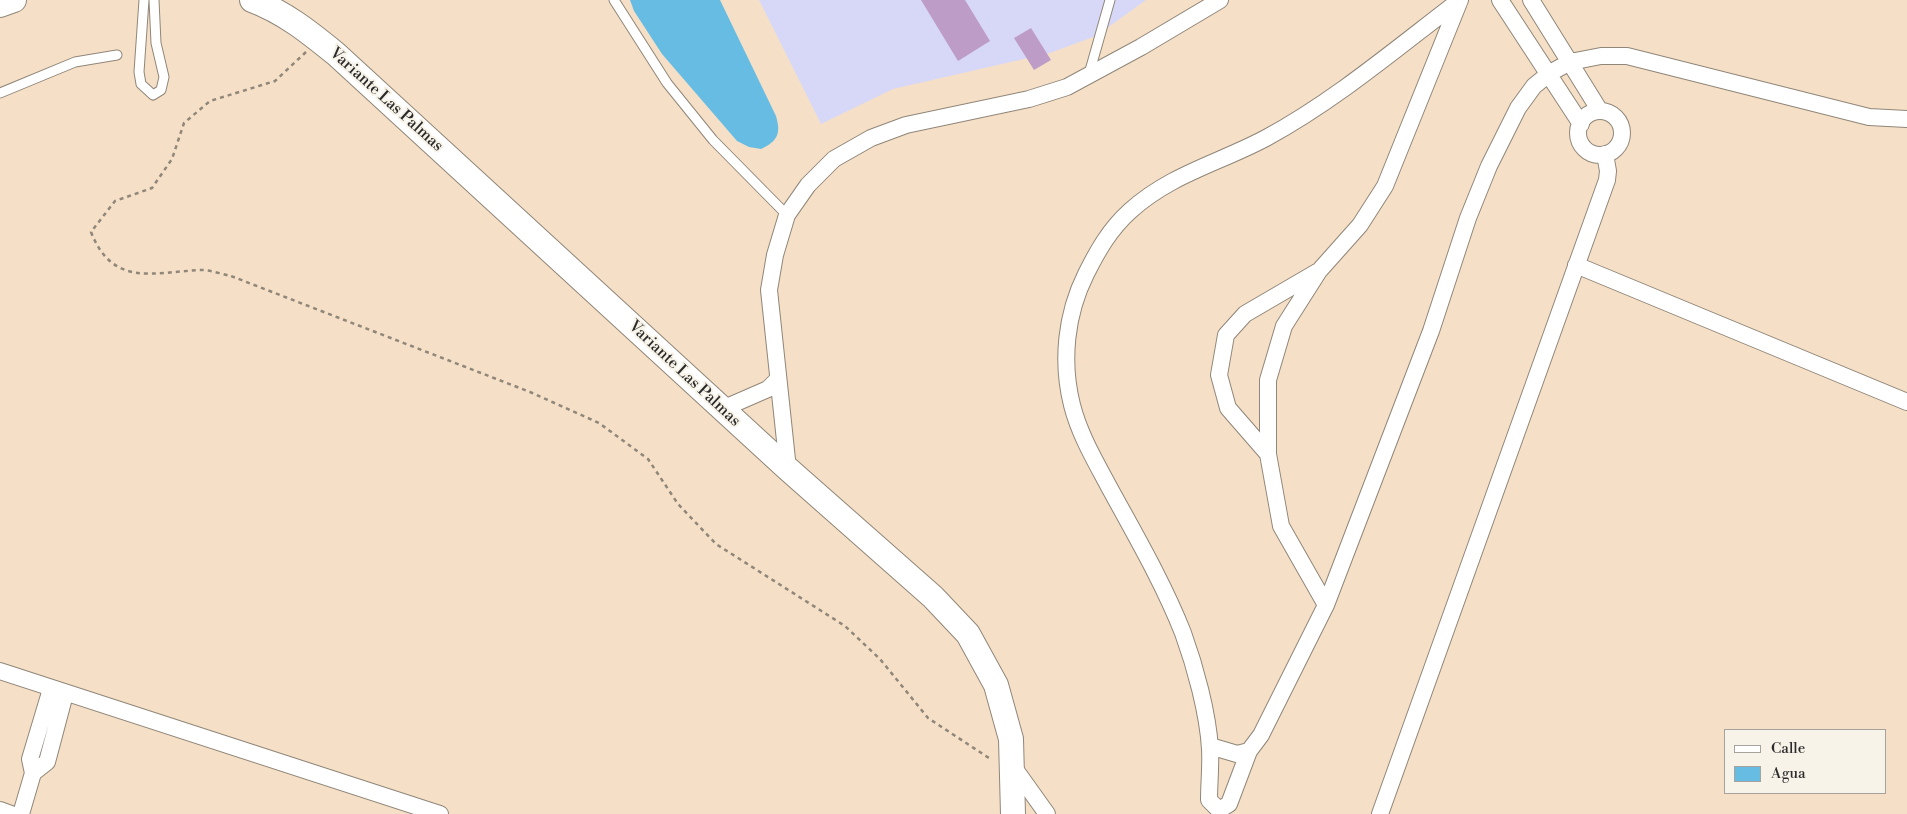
<!DOCTYPE html>
<style>
body{margin:0}
#map{position:relative;width:1907px;height:814px;overflow:hidden;background:#f5e0c7;font-family:"Libre Bodoni",serif}
canvas{display:block}
.legend{position:absolute;left:1724px;top:729px;width:162px;height:65px;box-sizing:border-box;background:#f7f3e8;border:1px solid #a5a39c;margin:0;padding:6px 9px;list-style:none;font-size:15px;color:#2b2b2b}
.legend li{display:flex;align-items:center;gap:10px;height:25px}
.legend b{width:25px;border:1px solid #a5a39c}
</style>
<div id="map">
<canvas width="1907" height="814"></canvas>
<ul class="legend">
<li><b style="height:6px;background:#fff"></b>Calle</li>
<li><b style="height:14px;background:#67bce3"></b>Agua</li>
</ul>
</div>
<script>
const ctx = document.querySelector('canvas').getContext('2d');
ctx.lineJoin = 'round';
function paint(path, color) {
  ctx.fillStyle = color;
  ctx.fill(path, 'evenodd');
}
function trace(path, color, width, dash) {
  ctx.strokeStyle = color;
  ctx.lineWidth = width;
  ctx.lineCap = dash ? 'butt' : 'round';
  ctx.setLineDash(dash || []);
  ctx.stroke(path);
}
function drawText(font, color, halo, rows, align = 'center') {
  ctx.font = font + ' "Libre Bodoni",serif';
  ctx.lineWidth = 4;
  ctx.setLineDash([]);
  ctx.textBaseline = 'middle';
  ctx.strokeStyle = halo;
  ctx.fillStyle = color;
  for (const [text, x, y, turn = 0] of rows) {
    ctx.save();
    ctx.translate(x, y);
    ctx.rotate((+turn || 0) * Math.PI / 180);
    ctx.textAlign = isNaN(turn) ? turn : align;
    if (halo) ctx.strokeText(text, 0, 0);
    ctx.fillText(text, 0, 0);
    ctx.restore();
  }
}
paint(new Path2D(`
 M759 0H1146L1096 36 1050 53 893 89 821 124Z`), '#d7d7f8');
paint(new Path2D(`
 M630 0H720L776 116C781 133 778 141 761 149L749 147 737 141 662 54 634 11Z`), '#67bce3');
paint(new Path2D(`
 M921 0H965L990 41 958 61Z
 M1031 28 1051 60 1034 70 1014 38Z`), '#bd9dc7');
const service = new Path2D(`
 M144 0 139 72 141 84 153 95 161 90 164 77 156 43 154 0
 M614 0 667 83 713 140 787 215
 M1089 74 1110 0
 M0 93 75 62 117 55`);
const minor = new Path2D(`
 M1460 0C1398 47 1336 100 1266 138 1219 163 1171 174 1130 211 1110 229 1098 250 1086 274 1066 314 1061 361 1072 405 1079 433 1094 459 1108 485 1134 533 1163 582 1183 633 1195 666 1208 713 1210 749 1211 766 1209 783 1209 800L1219 810 1229 804 1249 751 1261 735 1326 605 1431 331 1468 218 1489 166 1518 108 1534 86 1550 73 1570 62 1601 56H1627L1869 117 1907 119
 M1500 0 1581 124
 M1531 0 1600 111
 M1578 133a22 22 0 1 1 44 0a22 22 0 1 1-44 0Z
 M1576 265 1907 402
 M722 409 768 389 778 379
 M1268 454 1228 408 1219 375 1226 335 1245 314 1317 272
 M788 469 769 290 775 255 787 215 808 185 834 159 871 138 906 125 1029 99 1067 87 1141 47 1220 0
 M1326 605 1281 526 1268 454V380L1284 326 1319 271 1360 225 1385 186 1460 0
 M0 671 440 814
 M1210 746 1237 754 1249 751
 M1012 765 1047 814
 M33 773 47 762 65 694
 M0 810 11 814
 M21 814 33 773 30 759 51 689
 M1380 814 1607 180 1608 171 1605 154`);
const secondary = new Path2D(`
 M252 0C284 12 309 32 336 54L788 469 933 597 968 634 996 685 1011 739 1013 814
 M0 5 14 0`);
trace(service, '#908679', 11);
trace(minor, '#908679', 18);
trace(secondary, '#908679', 26);
trace(new Path2D(`
 M306 52 275 81 210 101 184 123 172 159 152 188 115 201 91 232C113 288 154 272 201 270 210 270 222 274 231 276L530 392 599 423 648 459 678 504 716 544 845 626 880 659 928 718 992 760`), '#908679', 2.5, [4, 4]);
trace(service, '#fff', 9);
trace(minor, '#fff', 16);
trace(secondary, '#fff', 24);
drawText('16px', '#2b2b2b', '#f7f3e8', [
 ["Variante Las Palmas",386,100,42],
 ["Variante Las Palmas",684,374,43]
]);
</script>
